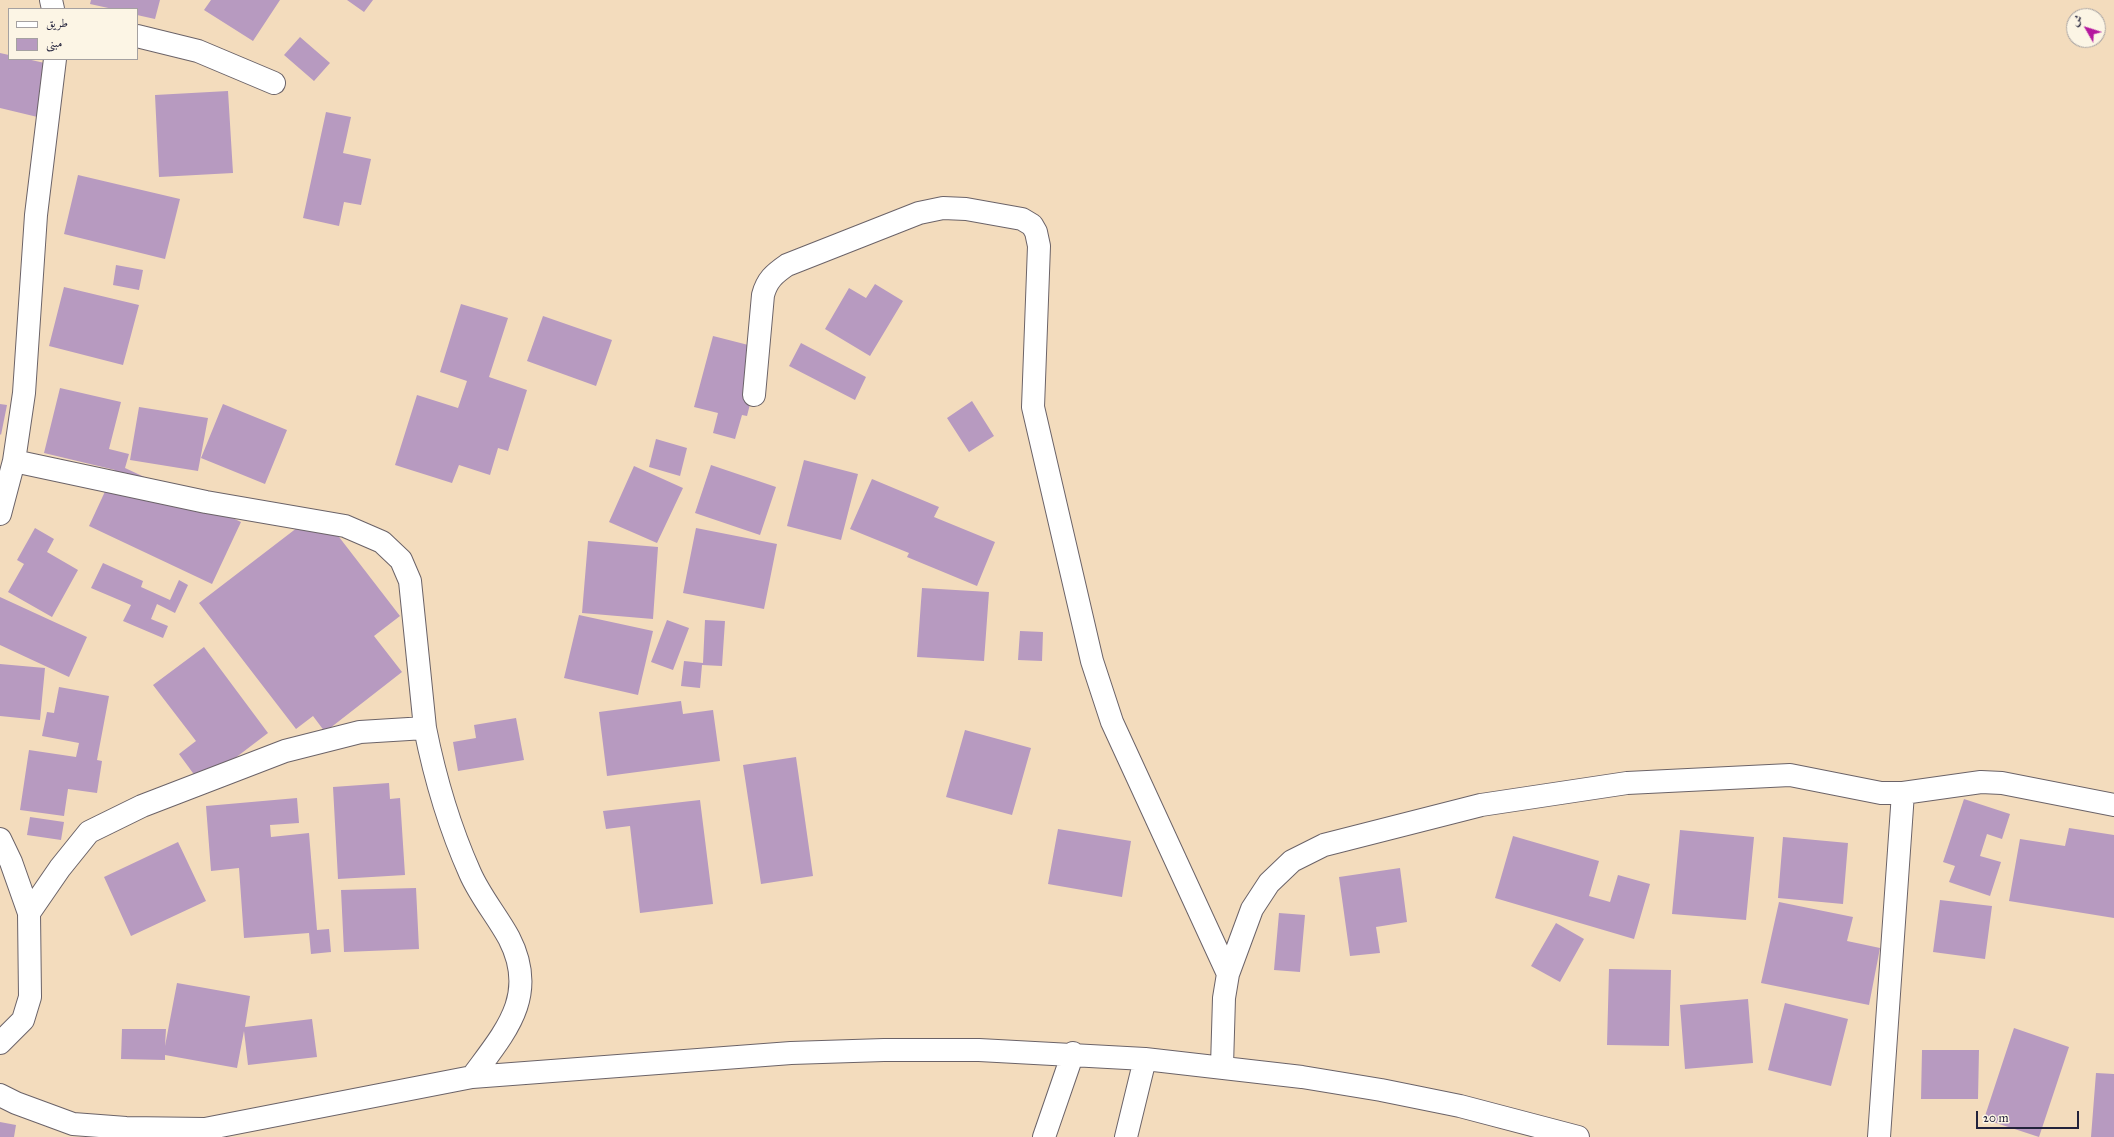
<!DOCTYPE html>
<meta charset="utf-8">
<style>
body{margin:0}
#map{position:relative;width:2114px;height:1137px;overflow:hidden;background:#f3dcbd;font-family:"IM FELL Great Primer",Amiri,serif}
canvas{display:block}
.legend{position:absolute;left:8px;top:8px;width:130px;height:52px;box-sizing:border-box;background:#fcf5e5;border:1px solid #a5a1a1;margin:0;padding:5px 7px;list-style:none;font-size:12px;color:#22223b}
.legend li{display:flex;align-items:center;gap:8px;height:20px}
.legend b{width:20px;border:1px solid #a5a1a1}
.north{position:absolute;left:2066px;top:8px;width:40px;height:40px;box-sizing:border-box;background:#fcf5e5;border:1px solid #a5a1a1;border-radius:50%;rotate:309deg;font-size:11px;font-weight:700;line-height:16px;text-align:center;color:#22223b}
.north::after{content:'';display:block;margin:auto;width:14px;height:18px;background:#b5179e;clip-path:polygon(50% 0,100% 100%,50% 72%,0 100%)}
.scale{position:absolute;left:1976px;top:1111px;width:103px;height:18px;box-sizing:border-box;border:2px solid #22223b;border-top:0;padding-left:5px;font-size:12px;line-height:14px;white-space:nowrap;color:#22223b;-webkit-text-stroke:3px #fcf5e5;paint-order:stroke}
</style>
<div id="map">
<canvas width="2114" height="1137"></canvas>
<ul class="legend">
<li><b style="height:5px;background:#fff"></b>طريق</li>
<li><b style="height:11px;background:#b79ac0"></b>مبنى</li>
</ul>
<div class="north">ش</div>
<div class="scale">20 m</div>
</div>
<script>
const ctx = document.querySelector('canvas').getContext('2d');
ctx.lineJoin = 'round';
function paint(path, color) {
  ctx.fillStyle = color;
  ctx.fill(path, 'evenodd');
}
function trace(path, color, width, dash) {
  ctx.strokeStyle = color;
  ctx.lineWidth = width;
  ctx.lineCap = dash ? 'butt' : 'round';
  ctx.setLineDash(dash || []);
  ctx.stroke(path);
}
paint(new Path2D(`
 M91 0H160L155 19 137 15V9H113L90 4Z
 M211 0H280L253 41 204 10Z
 M347 0H373L364 12Z
 M300 37 330 63 314 81 284 55Z
 M0 53 9 55V59H27L62 67 50 120 0 108Z
 M228 91 233 173 159 177 155 95Z
 M326 112 351 117 343 153 371 159 361 205 344 202 339 226 303 218Z
 M78 175 180 199 165 259 64 234Z
 M116 265 143 270 139 290 113 285Z
 M875 284 903 301 870 356 825 329 849 288 866 298Z
 M64 287 139 305 123 365 49 346Z
 M461 304 508 318 489 377 527 390 508 451 498 448 490 475 459 465 452 483 395 465 417 395 458 408 467 381 440 372Z
 M543 316 612 340 596 386 527 361Z
 M713 336 764 349 747 416 742 415 735 439 713 433 718 413 694 407Z
 M801 343 866 377 855 400 789 366Z
 M60 388 121 402 109 449 129 454 125 468 241 522 212 584 89 526 115 470 44 453Z
 M972 401 994 436 969 452 947 418Z
 M0 404 7 405 1 435 0 434Z
 M223 404 287 430 265 484 201 458Z
 M139 407 208 418 198 471 130 460Z
 M656 439 687 448 680 476 649 467Z
 M804 460 858 474 841 540 787 526Z
 M711 465 776 487 760 535 695 513Z
 M634 466 683 488 657 543 609 522Z
 M872 479 939 507 934 517 995 542 977 586 907 557 909 553 850 529Z
 M319 511 400 616 374 636 402 672 325 732 313 716 296 729 199 603Z
 M35 528 54 539 47 552 78 570 52 617 8 592 24 564 17 560Z
 M696 528 777 544 764 609 683 593Z
 M588 541 658 547 653 619 582 613Z
 M103 563 143 581 141 587 170 600 179 580 188 585 175 613 157 604 151 619 168 626 163 638 123 621 131 605 91 588Z
 M922 588 989 592 984 661 917 657Z
 M0 597 87 637 69 677 0 645Z
 M579 615 653 631 638 695 564 678Z
 M667 620 689 628 673 670 651 662Z
 M705 620 725 621 722 666 702 665 700 688 681 686 684 661 703 663Z
 M1020 631 1043 632 1042 661 1018 660Z
 M204 647 268 733 201 784 179 754 196 741 153 685Z
 M0 664 45 668 40 720 0 716Z
 M59 687 109 696 97 760 102 761 97 793 68 789 64 816 20 810 29 750 76 757 79 743 42 736 47 712 54 713Z
 M681 701 683 714 713 710 720 761 607 776 599 712Z
 M516 718 524 760 458 771 453 742 476 738 474 725Z
 M965 730 1031 748 1012 815 946 797Z
 M796 757 813 876 761 884 743 765Z
 M389 783 390 799 400 798 405 875 338 879 333 787Z
 M297 798 299 823 270 825 271 837 309 833 317 930 329 929 331 952 311 954 309 933 244 938 239 868 211 871 206 806Z
 M1964 799 2010 814 2002 839 1987 834 1980 856 2001 862 1990 896 1949 882 1955 866 1943 862Z
 M700 800 713 904 640 913 630 826 606 829 603 811Z
 M30 817 64 822 61 840 27 835Z
 M2069 828 2114 835V918L2009 901 2020 839 2065 846Z
 M1058 829 1131 841 1122 897 1048 884Z
 M1680 830 1754 837 1746 920 1672 914Z
 M1513 836 1599 861 1589 896 1610 902 1618 875 1650 884 1634 939 1495 898Z
 M1783 837 1848 843 1843 904 1778 898Z
 M178 842 206 901 131 936 104 877Z
 M1400 868 1407 922 1376 927 1380 953 1350 956 1339 877Z
 M416 888 419 949 344 952 341 890Z
 M1940 900 1992 906 1985 959 1933 952Z
 M1779 902 1853 917 1847 941 1880 948 1869 1005 1761 983Z
 M1279 913 1305 915 1300 972 1274 970Z
 M1556 923 1584 939 1560 982 1531 966Z
 M1609 969 1671 970 1669 1046 1607 1045Z
 M177 983 250 996 245 1027 312 1019 317 1057 248 1065 244 1031 237 1068 165 1055V1060L121 1059 122 1029H166L165 1046Z
 M1748 999 1753 1063 1685 1069 1680 1005Z
 M1785 1003 1848 1019 1831 1086 1768 1070Z
 M2014 1028 2069 1047 2039 1137 1984 1119Z
 M1922 1050H1979L1978 1099H1921Z
 M2096 1073 2114 1074V1137H2091Z
 M0 1122 16 1125 14 1137H0Z`), '#b79ac0');
const minor = new Path2D(`
 M51 0 53 9
 M137 36 198 51 274 83
 M754 395 763 295C767 280 774 274 787 265L919 213 943 208 966 209 1022 219 1032 225 1036 232 1039 246 1033 407 1092 661 1112 722 1228 974
 M14 461 206 502 345 526 382 542 401 560 410 581 425 728
 M0 514 14 461 24 393 36 215 55 59
 M0 839 11 862 29 913 30 997 23 1020 0 1043
 M29 913 60 868 89 832 142 806 285 751 360 732 425 728C435 778 449 826 470 873 480 896 497 916 509 938 539 996 505 1032 472 1077
 M1222 1066 1224 998 1228 974 1252 909 1269 883 1292 861 1324 845 1481 805 1627 783 1790 775 1881 793H1903L1981 782 2002 783 2114 805
 M0 1095 16 1103 73 1124 126 1128 205 1129 472 1077 791 1053 884 1050H979L1145 1059 1302 1077 1381 1090 1460 1106 1578 1137
 M1044 1137 1073 1053
 M1126 1137 1145 1059
 M1879 1137 1903 793`);
trace(minor, '#6b6368', 24);
trace(minor, '#fff', 22);
</script>
